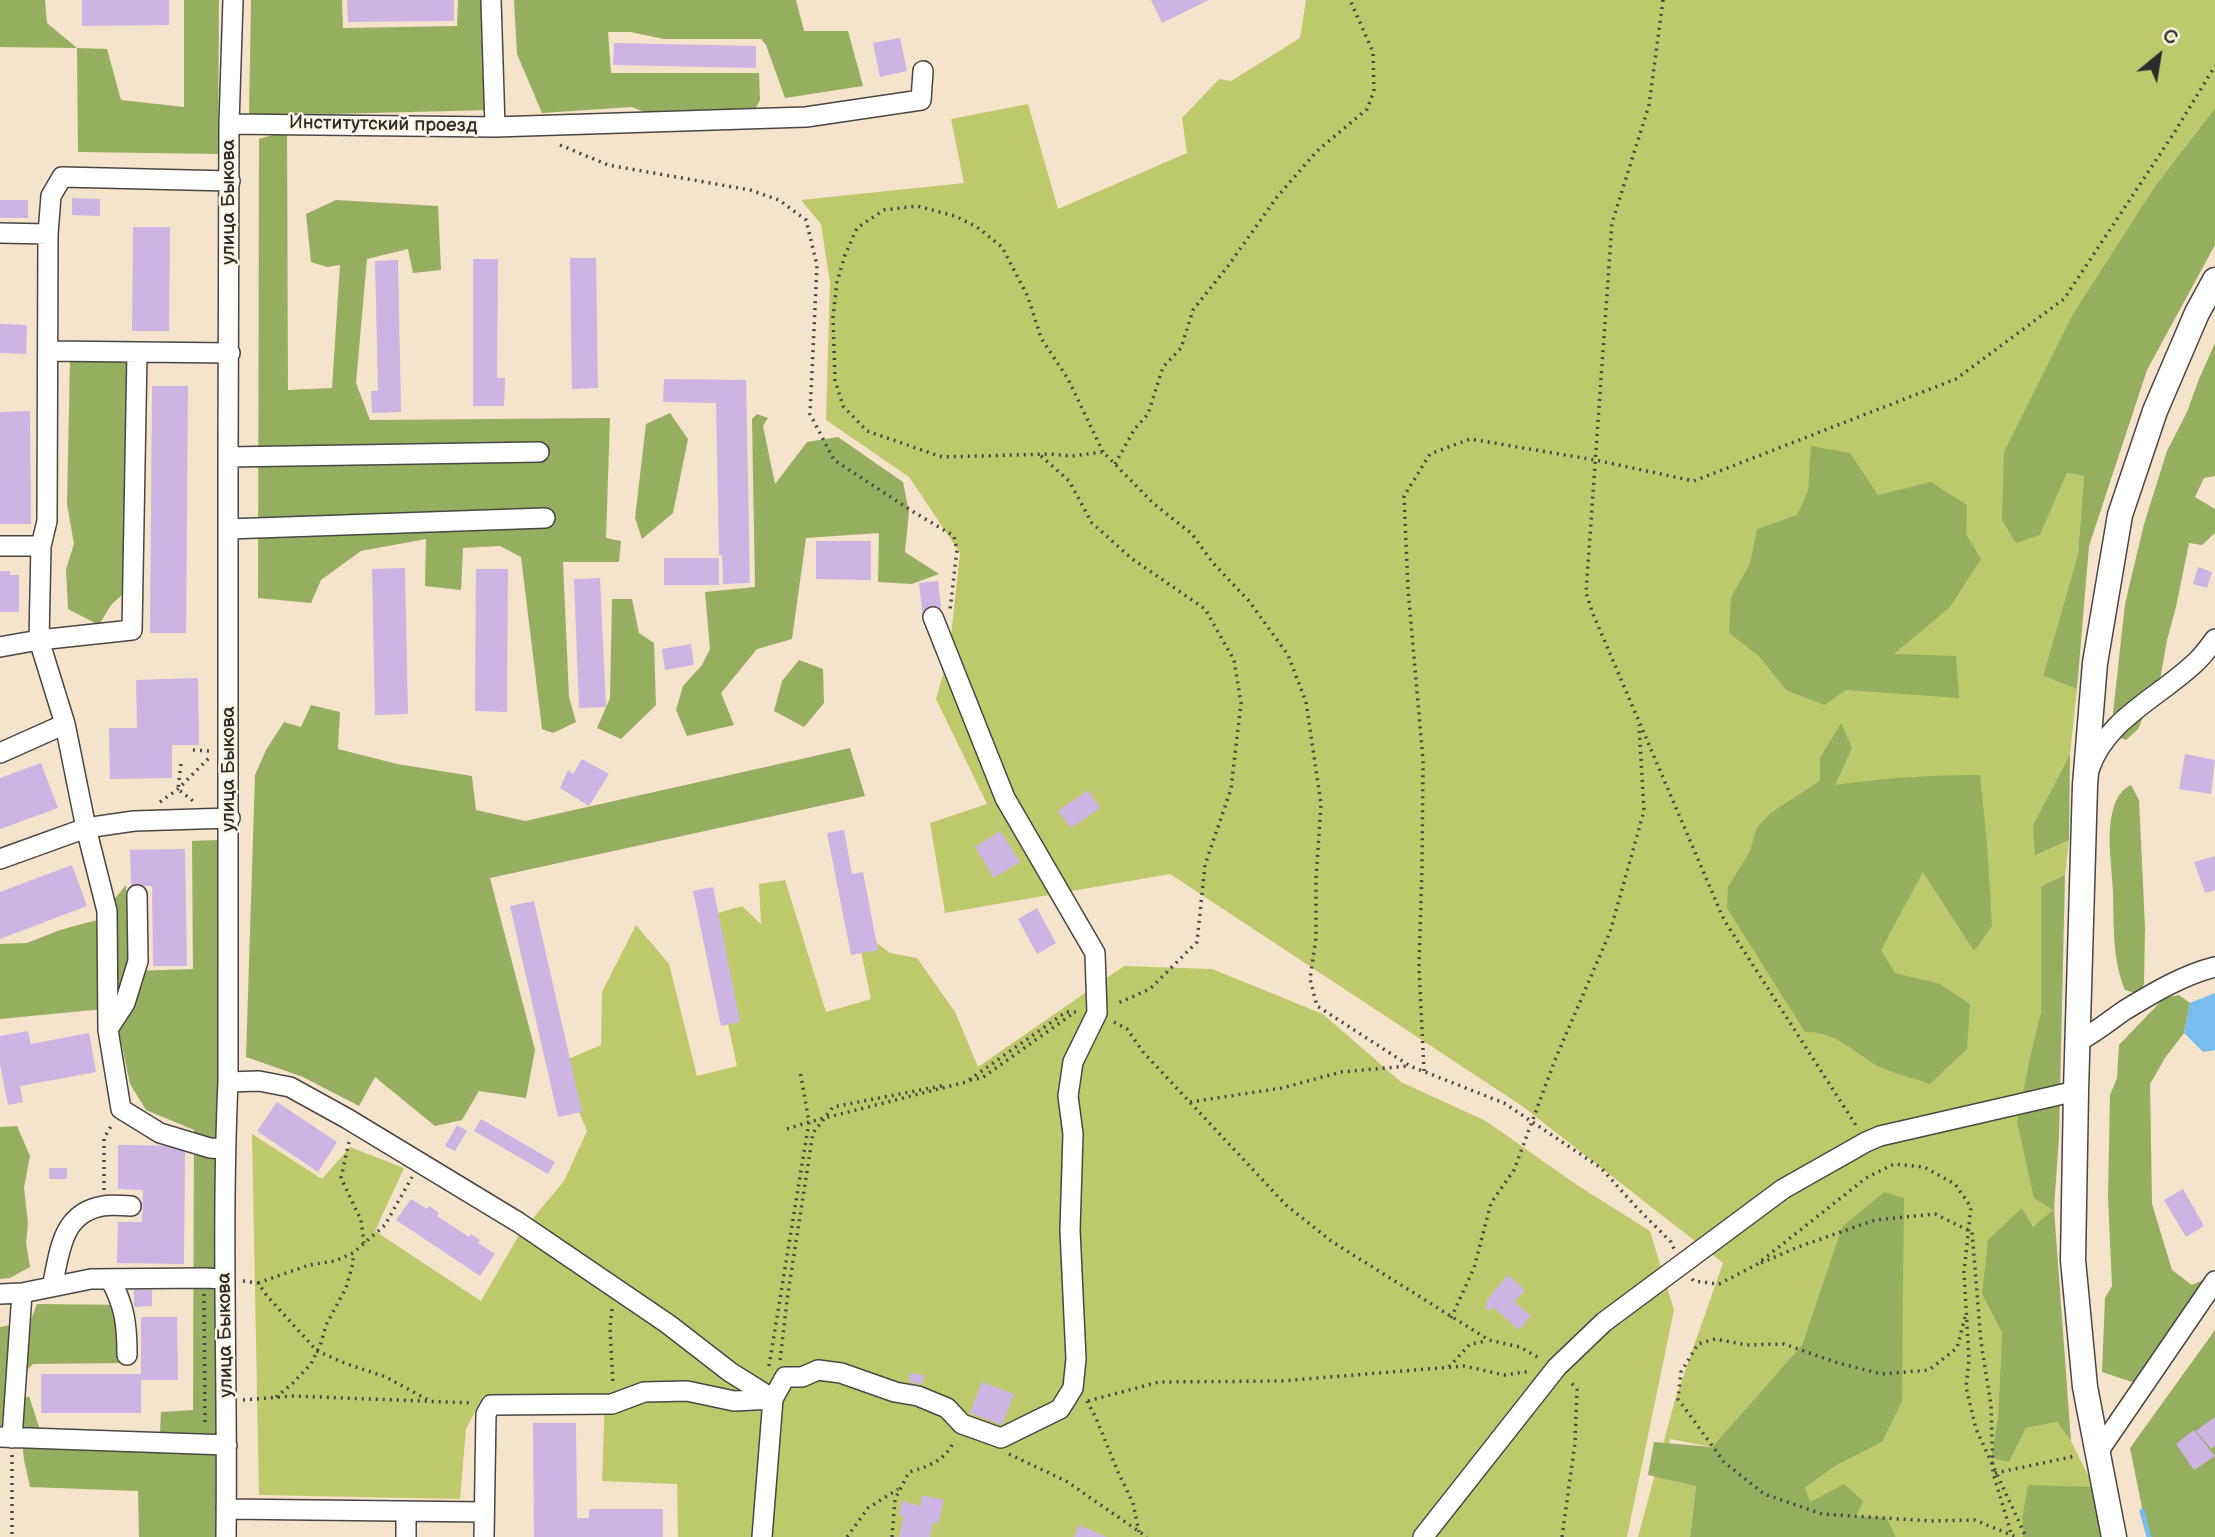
<!DOCTYPE html>
<meta charset="utf-8">
<style>
body{margin:0}
#map{position:relative;width:2215px;height:1537px;overflow:hidden;background:#f6e3cb;font-family:"Balsamiq Sans",sans-serif}
canvas{display:block}
.north{position:absolute;left:2124px;top:21px;width:70px;height:70px;-webkit-text-stroke:5px #fcf5e5;paint-order:stroke;rotate:30deg;font-size:19px;font-weight:700;line-height:28px;text-align:center;color:#2b2b2b}
.north::after{content:'';display:block;margin:auto;width:24px;height:32px;background:#2b2b2b;clip-path:polygon(50% 0,100% 100%,50% 72%,0 100%)}
</style>
<div id="map">
<canvas width="2215" height="1537"></canvas>
<div class="north">С</div>
</div>
<script>
const ctx = document.querySelector('canvas').getContext('2d');
ctx.lineJoin = 'round';
function paint(path, color) {
  ctx.fillStyle = color;
  ctx.fill(path, 'evenodd');
}
function trace(path, color, width, dash) {
  ctx.strokeStyle = color;
  ctx.lineWidth = width;
  ctx.lineCap = dash ? 'butt' : 'round';
  ctx.setLineDash(dash || []);
  ctx.stroke(path);
}
function drawText(font, color, halo, rows, align = 'center') {
  ctx.font = font + ' "Balsamiq Sans",sans-serif';
  ctx.lineWidth = 5;
  ctx.setLineDash([]);
  ctx.textBaseline = 'middle';
  ctx.strokeStyle = halo;
  ctx.fillStyle = color;
  for (const [text, x, y, turn = 0] of rows) {
    ctx.save();
    ctx.translate(x, y);
    ctx.rotate((+turn || 0) * Math.PI / 180);
    ctx.textAlign = isNaN(turn) ? turn : align;
    if (halo) ctx.strokeText(text, 0, 0);
    ctx.fillText(text, 0, 0);
    ctx.restore();
  }
}
paint(new Path2D(`
 M1306 0H2215V108L2156 185 2040 535 2067 473 2084 476 2078 554 2043 676 2077 689 2070 754 2033 825 2036 856 2069 840 2065 875 2041 886V1012L2029 1061 2017 1122 2054 1209 2033 1228 2022 1208 1982 1294 2002 1333 1998 1416 1991 1457 2009 1462 2026 1428 2057 1422 2071 1441 2094 1487 2022 1518 2023 1537H1896L1887 1518 1856 1516 1809 1502 1805 1488 1835 1466 1882 1442 1842 1227 1802 1345 1712 1447 1670 1439 1666 1474 1696 1485 1690 1537H1638L1675 1400 1723 1263 1522 1106 1170 874 945 913 930 823 987 804 936 699 949 654 960 553 909 477 826 420 830 283 821 224 801 200 964 183 951 119 1028 104 1058 209 1187 153 1182 118 1219 79 1231 81 1300 38Z
 M785 880 826 1012 871 999 856 927 890 953 917 958 955 1012 978 1067 1124 966 1212 969 1323 1014 1401 1082 1486 1121 1577 1185 1650 1231 1674 1310 1627 1537H678L677 1484 602 1481 605 1397 483 1396 466 1429 460 1499 259 1495 252 1134 322 1179 350 1147 404 1168 375 1231 481 1301 519 1235 564 1181 587 1131 559 1063 601 1045 602 992 636 925 669 964 697 1076 737 1066 705 917 742 906 761 924 759 884Z`), '#bdca6c');
paint(new Path2D(`
 M0 0H45L47 23 77 48 107 49 121 100 184 107V0H219L218 154 78 152 77 48 0 47Z
 M251 0H342L343 28 457 26 458 0H484L492 110 249 116Z
 M514 0H796L804 31H848L863 86 785 98 766 45 761 39H664L630 32H608L611 73H759L760 100 755 110 794 121 737 130 685 129 632 107 542 113 517 54Z
 M2215 108V245L2147 370 2089 546 2077 689 2043 676 2078 554 2084 476 2067 473 2040 535 2016 543 2002 520 2004 452 2073 314 2156 185Z
 M287 131 288 390 332 388 340 265 327 267 311 262 306 214 336 200 438 206 441 270 413 273 408 249 367 259 356 383 370 420 610 418 606 538 621 541 619 562H563L569 697 576 722 553 733 542 729 521 557 500 546 463 548 461 590 425 586 426 539 361 551 321 580 311 603 258 598 259 139Z
 M2215 343V476L2204 478 2195 497 2215 509V533L2202 545 2189 543 2176 607 2167 640 2157 697 2145 713 2138 729 2126 740 2116 736 2113 713 2125 604 2144 524 2167 451 2187 412 2199 379Z
 M103 357 129 362 126 591 111 605 99 625 68 609 66 569 74 544 67 504 70 360Z
 M670 413 688 439 673 513 642 539 635 518 646 424Z
 M757 414 768 418 763 426 775 484 807 442 838 437 903 482 909 512 905 552 939 574 912 584 878 582 879 533 806 538 792 639 757 649 721 693 734 725 687 736 676 710 683 686 702 665 710 649 705 592 755 587 752 419Z
 M1811 446 1850 453 1878 495 1931 482 1967 505 1966 534 1981 559 1950 607 1894 654 1956 656 1959 698 1846 690 1824 705 1786 690 1759 656 1729 633 1731 597 1750 564 1757 529 1797 515 1808 491Z
 M612 599H632L639 633 654 643 656 705 621 739 597 728 610 698Z
 M799 660 823 669 824 703 804 727 774 711 782 681Z
 M311 705 340 712 338 749 397 764 472 776 476 810 525 821 850 748 865 796 490 878 535 1050 526 1098 479 1091 462 1120 435 1126 375 1077 359 1106 303 1077 246 1057 255 775 266 750 284 722 301 727Z
 M1841 723 1852 748 1835 785C1883 778 1931 775 1980 775L1987 843 1992 926 1974 951 1923 872 1881 950 1895 973 1940 984 1970 1004 1967 1049 1930 1084C1914 1078 1894 1074 1878 1066 1853 1052 1836 1031 1805 1032L1727 908 1728 887 1750 851 1757 827 1772 812 1820 781V758Z
 M2070 754 2069 840 2035 856 2033 825Z
 M2131 785 2139 800 2145 927 2144 984 2139 994 2125 990C2112 958 2114 926 2113 892 2112 866 2106 836 2113 810 2116 798 2121 790 2131 785Z
 M219 840 218 1537H139L138 1491 30 1487 24 1460 18 1402 29 1396 41 1433H160L161 1412 193 1410 194 1130 146 1110 130 1084 114 1008 0 1019V944L27 943 60 930 97 920 126 885 132 971 193 969 192 841Z
 M2065 875 2059 1137 2054 1209 2071 1441 2057 1422 2026 1428 2009 1462 1991 1458 1998 1416 2002 1333 1982 1294 1988 1240 2022 1208 2033 1227 2053 1210 2034 1198 2017 1122 2029 1061 2041 1012V886Z
 M2179 995 2190 1003 2184 1033 2165 1058 2150 1084 2152 1204 2172 1270 2192 1285 2212 1276 2135 1383 2102 1372 2105 1298 2112 1286 2108 1197 2110 1095 2117 1078 2119 1045 2164 998Z
 M17 1126 30 1156 24 1188 28 1223 26 1243 30 1267 10 1278 0 1279V1127Z
 M1884 1192 1904 1198 1902 1401 1882 1442 1835 1466 1805 1488 1810 1502 1844 1484 1863 1501 1856 1516 1887 1518 1896 1537H1690L1696 1486 1648 1475 1654 1442 1712 1447 1802 1345 1842 1227Z
 M37 1304 126 1305 130 1363 33 1364 6 1391 10 1427 0 1428V1327L10 1325 17 1356Z
 M2215 1330V1537H2148L2130 1448Z
 M2028 1485 2094 1487 2103 1537H2023L2022 1519Z`), '#96ae60');
paint(new Path2D(`
 M2215 993V1050L2203 1052 2184 1033 2190 1003Z`), '#77beef');
trace(new Path2D(`
 M2142 1511 2149 1537`), '#77beef', 5);
paint(new Path2D(`
 M82 0H169V25L82 26Z
 M347 0H454V21L348 22Z
 M1151 0H1209L1162 23Z
 M900 38 907 71 880 77 873 43Z
 M614 43 756 46V68L613 65Z
 M72 198 100 199V216L72 215Z
 M0 200H28V218H0Z
 M133 227H170L169 331H132Z
 M570 258H596L598 388 572 389Z
 M473 259H498L497 378H505L504 406H473Z
 M398 260 401 412 372 413 371 391H378L375 261Z
 M0 324 27 325 26 354 0 353Z
 M664 379 746 380 750 583 723 584 722 555H719L716 403 663 402Z
 M152 386H188L186 633H150Z
 M30 411 31 524H0V412Z
 M816 541H871V580L816 579Z
 M664 558H719V585H664Z
 M2198 567 2212 572 2207 588 2193 584Z
 M405 568 408 714 375 715 372 569Z
 M476 569H508L507 712 475 711Z
 M0 571H10V575H19V612H0Z
 M600 578 606 707 579 708 574 579Z
 M938 581 942 616 923 618 919 583Z
 M691 644 694 665 665 670 662 649Z
 M198 678 199 745H172V778L110 779 109 728H137L136 680Z
 M2185 754 2215 760 2211 794 2179 789Z
 M582 759 609 774 589 806 560 788 568 770 573 774Z
 M41 763 58 808 0 829V778Z
 M1088 790 1100 808 1071 828 1058 811Z
 M844 830 852 874 863 872 878 950 851 955 827 833Z
 M1000 831 1020 862 994 878 975 847Z
 M185 849 187 966H153L152 886H131L130 850Z
 M2215 856V890L2205 893 2194 862Z
 M72 865 87 906 0 939V892Z
 M713 887 740 1022 721 1026 693 891Z
 M534 901 582 1112 558 1117 510 906Z
 M1037 908 1056 943 1037 954 1018 919Z
 M28 1031 31 1044 89 1033 96 1072 20 1086 23 1102 8 1105 0 1065V1036Z
 M277 1102 337 1142 318 1172 257 1131Z
 M481 1119 555 1162 548 1174 474 1131Z
 M457 1125 467 1131 455 1151 445 1146Z
 M118 1145 185 1146 184 1264 117 1263 118 1222H142L143 1190 118 1189Z
 M49 1168H67V1179H49Z
 M2183 1189 2204 1226 2186 1237 2164 1200Z
 M411 1199 427 1209 429 1206 439 1213 437 1216 469 1237 471 1234 480 1240 478 1243 495 1254 480 1276 396 1220Z
 M1508 1275 1525 1290 1514 1302 1531 1316 1519 1330 1493 1307 1489 1311 1485 1307 1488 1303 1486 1301Z
 M134 1290H152V1306L134 1307Z
 M141 1317H177L178 1380H141V1413H41V1374H141Z
 M910 1373 924 1375 923 1384 909 1382Z
 M982 1382 1014 1394 1002 1425 970 1413Z
 M2215 1417V1446L2211 1449 2196 1431Z
 M533 1423H576L577 1518H589V1509H663V1537H534Z
 M2194 1430 2215 1456 2194 1470 2176 1444Z
 M922 1495 944 1500 938 1524 933 1522 930 1537H899L904 1516 899 1515 902 1501 920 1506Z
 M1079 1525 1107 1537H1074Z`), '#cdb4e3');
const minor = new Path2D(`
 M491 0 495 127
 M229 124 495 127 806 117 921 100 923 71
 M0 233 48 234
 M48 351 230 353
 M228 457 539 452
 M228 529 545 518
 M0 546H41
 M0 647 39 640 132 630 137 353
 M0 753 65 724
 M2089 770C2106 718 2162 696 2198 660 2204 654 2210 646 2215 639
 M0 859 86 828 134 821 230 818
 M108 1029 125 1003 138 961 137 895
 M2079 1041C2096 1032 2109 1021 2125 1010 2153 993 2183 975 2215 967
 M228 1082 259 1081 290 1087 348 1119 518 1222 668 1324 730 1372 773 1399 762 1537
 M225 1149 210 1148 160 1133 121 1109 108 1030 107 911 86 828 65 724 39 640 41 546 47 521 48 234 51 196 62 177 230 181
 M110 1279C125 1306 127 1325 127 1355
 M52 1287C60 1252 61 1213 103 1206 112 1204 122 1206 131 1206
 M0 1294 22 1293 91 1279 204 1278 224 1279
 M0 1437 227 1445
 M12 1438 22 1293
 M2098 1452 2215 1281
 M226 1509 483 1512
 M406 1511V1537
 M226 1537C228 1385 221 1234 228 1082V457L229 124 233 0
 M484 1537 486 1414 491 1405 612 1404 644 1392 687 1391 734 1401 773 1399 785 1377H802L818 1370 841 1373 895 1392 918 1396 947 1408 962 1424 1001 1438 1060 1409 1073 1388 1076 1359 1070 1230 1073 1134 1068 1096 1073 1062 1097 1013 1095 953 1005 798 933 617
 M1423 1537 1557 1367 1604 1322 1783 1189 1866 1142 1880 1136 2076 1091`);
const major = new Path2D(`
 M2114 1537 2085 1387 2073 1260 2076 1091 2085 785 2095 663 2120 515 2155 411 2197 313 2215 280`);
trace(minor, '#494743', 22);
trace(major, '#494743', 27);
trace(new Path2D(`
 M1663 0 1649 105 1612 223 1586 593 1593 614 1724 920 1857 1127
 M560 145 608 165 750 190 779 200 806 220 817 265 810 414 834 460 912 511 954 536 957 550 950 610
 M1103 452 1068 379 1041 338 1028 297 1002 247 977 227 955 216 917 206 884 210 857 228 845 255 837 282 833 317 835 380 843 406 867 431 942 457 1050 454 1072 456 1103 452 1153 503 1192 534 1213 563 1249 601 1288 655 1306 702 1321 804 1316 879V938L1310 979 1317 1006 1410 1066 1504 1103 1601 1168 1638 1209 1671 1242 1674 1249
 M1041 456 1069 481 1092 523 1131 558 1205 609 1234 660 1241 703 1231 789 1205 865 1197 942 1150 989 1116 1004
 M1115 464 1134 430 1148 414 1163 367 1181 348 1193 310 1228 266 1277 197 1317 151 1367 109 1374 91 1373 52 1350 0
 M193 750 209 751
 M181 764 178 789 193 801
 M160 802 178 789 209 758
 M1114 1022 1127 1029 1143 1052 1286 1205 1331 1241 1489 1340 1520 1347 1541 1359
 M1424 1071 1419 967 1422 867 1423 760 1408 589 1404 496 1430 454 1470 439 1595 460 1694 481 1956 379 2064 299 2174 133 2215 66
 M970 1080 982 1078 1075 1012
 M1190 1102 1282 1088 1341 1072 1408 1066
 M787 1129 809 1122 966 1082 1066 1012H1079
 M349 1142 341 1178 361 1220 364 1243
 M104 1190V1138L111 1126
 M1761 1263 1798 1247 1875 1220 1935 1214 1972 1232 1981 1342 1991 1405 1993 1473 2012 1536
 M1692 1279 1694 1281 1719 1284 1756 1265 1866 1178 1894 1164 1924 1167 1955 1184 1971 1207 1964 1272 1969 1360 1966 1387 1976 1429 2026 1537
 M243 1281 258 1283 267 1296 317 1351 347 1364 386 1377 428 1400
 M258 1283 309 1265 335 1261 353 1253 385 1225 412 1177
 M204 1294 205 1426
 M612 1309 610 1327 613 1385
 M1965 1317 1957 1348 1929 1370 1882 1374 1838 1363 1784 1344 1747 1345 1715 1339 1698 1344 1681 1372 1678 1399 1724 1462 1764 1494 1822 1514 1931 1521 1975 1520 2016 1537
 M1451 1318 1474 1268 1491 1203 1514 1170 1555 1060 1610 932 1644 811 1639 725
 M780 1360 788 1293 813 1133 833 1107 946 1085
 M769 1366 809 1122 800 1071
 M1449 1367 1470 1344 1487 1341
 M276 1397 292 1384 311 1364 321 1343 326 1325 346 1288 353 1263V1254
 M243 1400 293 1396 473 1403
 M1087 1401 1096 1418 1118 1472 1133 1503 1139 1532
 M1088 1401 1159 1382 1281 1381 1464 1366 1504 1375 1531 1371
 M1009 1454 1066 1481 1147 1537
 M12 1455V1537
 M1995 1473 2076 1456
 M847 1537 868 1508 898 1489
 M892 1537 895 1499 909 1472C929 1466 945 1461 954 1441
 M1562 1537 1575 1443 1577 1390 1569 1380`), '#494743', 3.5, [2, 5]);
trace(minor, '#fff', 19);
trace(major, '#fff', 24);
drawText('19px', '#2b2b2b', '#fcf5e5', [
 ["Институтский проезд",383,125,1],
 ["улица Быкова",229,202,-90],
 ["улица Быкова",229,769,-90],
 ["улица Быкова",226,1335,-91]
]);
</script>
